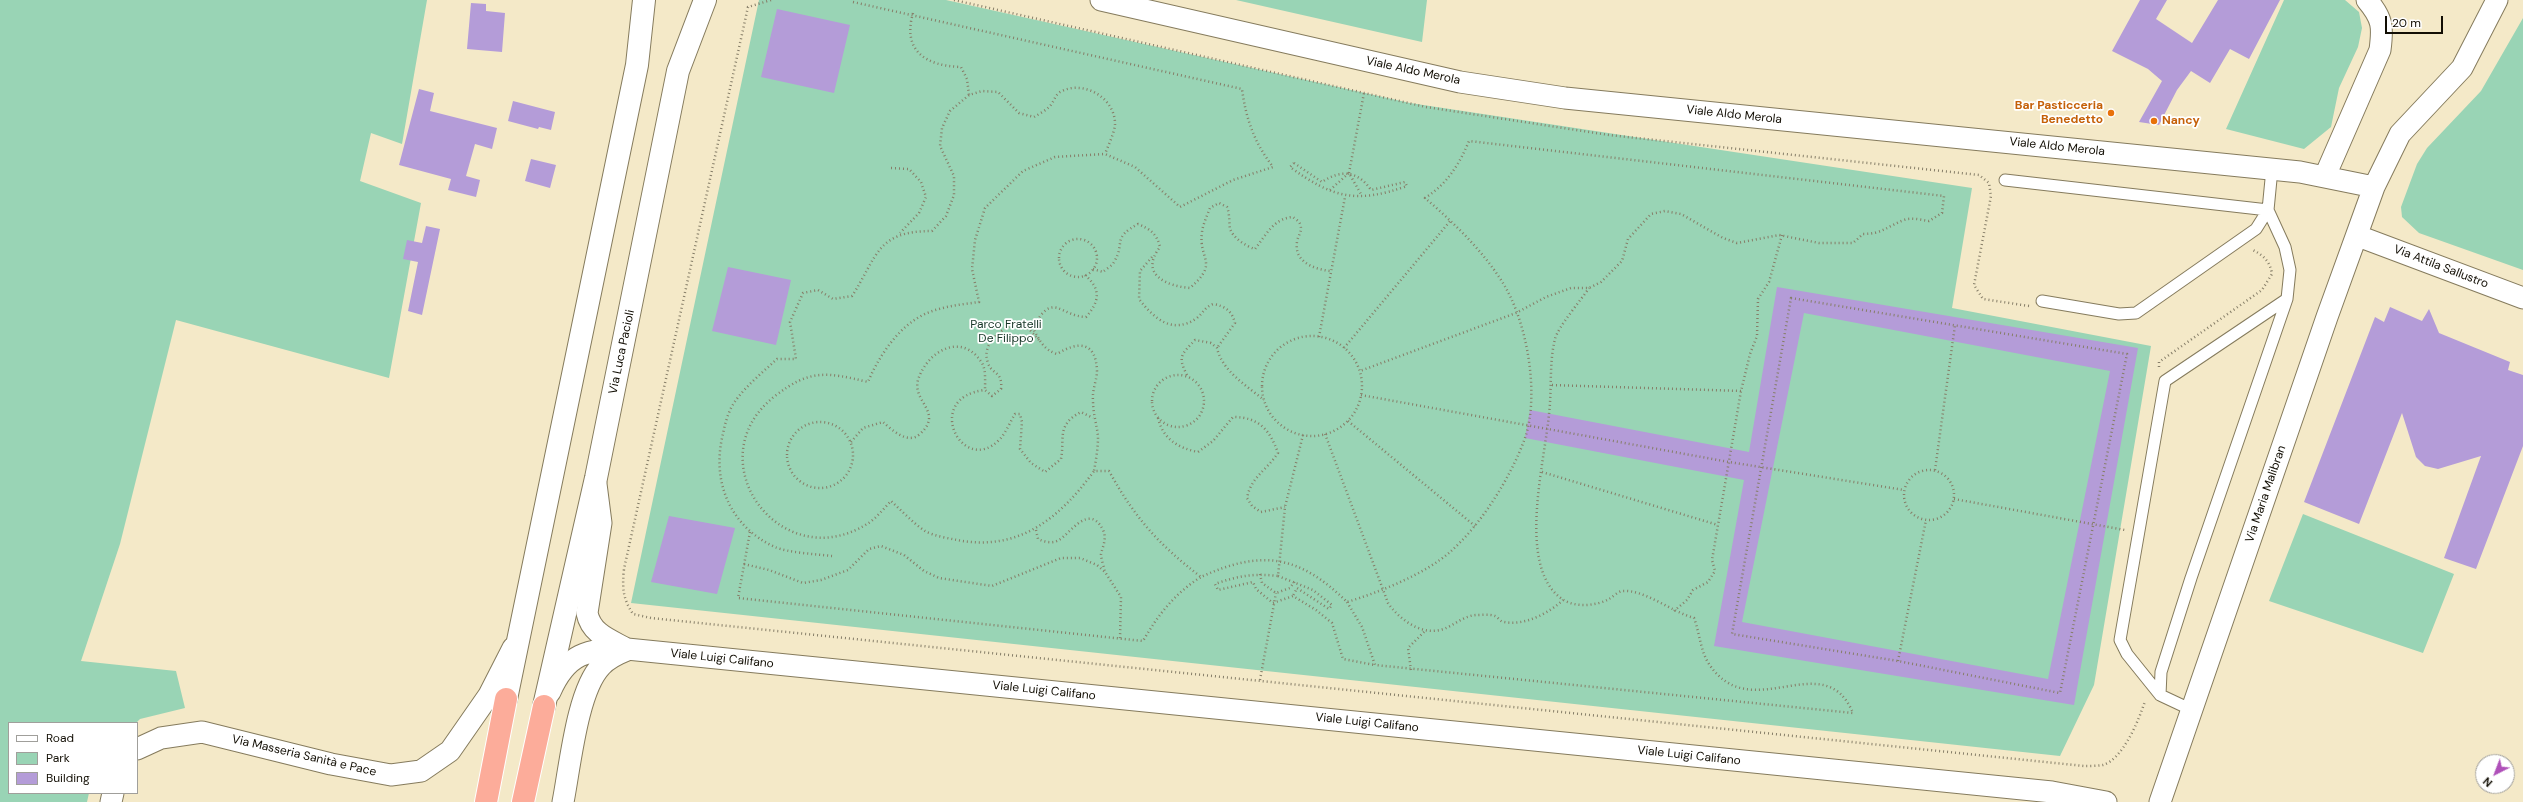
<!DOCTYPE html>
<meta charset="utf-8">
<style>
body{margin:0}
#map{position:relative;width:2523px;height:802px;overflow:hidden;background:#f4e9c8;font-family:"DM Sans",sans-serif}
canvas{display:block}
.legend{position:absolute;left:8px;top:722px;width:130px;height:72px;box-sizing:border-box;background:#fff;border:1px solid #a09f9b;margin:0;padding:5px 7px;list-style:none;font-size:12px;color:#120e04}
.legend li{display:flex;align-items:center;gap:8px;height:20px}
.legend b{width:20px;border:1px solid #a09f9b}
.north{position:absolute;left:2475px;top:754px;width:40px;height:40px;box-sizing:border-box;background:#fff;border:1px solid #a09f9b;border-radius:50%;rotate:222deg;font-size:11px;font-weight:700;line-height:16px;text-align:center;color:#120e04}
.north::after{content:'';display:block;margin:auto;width:14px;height:18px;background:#af50b9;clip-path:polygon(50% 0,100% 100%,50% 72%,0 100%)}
.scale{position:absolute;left:2385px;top:16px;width:58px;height:18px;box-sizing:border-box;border:2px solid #120e04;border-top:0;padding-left:5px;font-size:12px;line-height:14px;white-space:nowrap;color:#120e04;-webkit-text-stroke:3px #fff;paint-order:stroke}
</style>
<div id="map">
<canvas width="2523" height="802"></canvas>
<ul class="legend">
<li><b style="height:5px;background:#fff"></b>Road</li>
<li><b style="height:11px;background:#99d4b5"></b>Park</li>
<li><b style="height:11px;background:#b49cd8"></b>Building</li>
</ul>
<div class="north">N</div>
<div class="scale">20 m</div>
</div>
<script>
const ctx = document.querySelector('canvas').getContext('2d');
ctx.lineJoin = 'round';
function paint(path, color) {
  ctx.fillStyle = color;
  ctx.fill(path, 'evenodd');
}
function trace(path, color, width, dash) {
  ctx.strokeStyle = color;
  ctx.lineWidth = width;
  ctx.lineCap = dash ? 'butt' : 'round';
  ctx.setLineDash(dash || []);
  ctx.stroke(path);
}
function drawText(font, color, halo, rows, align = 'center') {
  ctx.font = font + ' "DM Sans",sans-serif';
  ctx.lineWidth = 3.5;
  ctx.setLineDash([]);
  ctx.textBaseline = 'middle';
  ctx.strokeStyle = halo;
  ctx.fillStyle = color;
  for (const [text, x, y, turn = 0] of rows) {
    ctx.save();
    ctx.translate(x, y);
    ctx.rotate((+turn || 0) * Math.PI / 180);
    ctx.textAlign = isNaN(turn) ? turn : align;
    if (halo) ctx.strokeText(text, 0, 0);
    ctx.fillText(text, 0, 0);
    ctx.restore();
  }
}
paint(new Path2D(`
 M0 0H427L402 144 371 133 360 181 421 203 389 378 176 320 120 544 81 661 176 671 185 708 140 719 136 723H9V793H89L87 802H0Z
 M759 0H946L1410 103 1972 188 1952 308 2151 346 2094 685 2060 756 631 603Z
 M1236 0H1427L1422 42Z
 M2284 0H2345L2359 12 2362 28 2358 47 2339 88 2331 127 2304 149 2226 129Z
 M2523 18V270L2419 233 2402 217 2401 207 2417 164 2427 148 2481 91Z
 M2303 514 2454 574 2423 653 2269 601Z`), '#99d4b5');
paint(new Path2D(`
 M2140 0H2167L2156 19 2192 43 2218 0H2280L2249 59 2230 49 2210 83 2191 71 2177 90 2159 125 2139 122 2162 81 2148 69 2112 51Z
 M471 3 486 4V11L505 13 502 52 467 49Z
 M777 9 850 25 834 93 761 77Z
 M419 89 434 93 430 111 497 128 492 149 475 144 466 176 480 180 476 197 448 190 451 179 399 165Z
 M513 101 555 112 551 130 539 127 538 129 508 121Z
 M531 159 556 165 550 188 525 181Z
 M426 226 440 229 422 315 408 311 418 262 403 259 407 240 422 243Z
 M728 267 791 280 776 345 712 331Z
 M1777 287 2138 348 2074 705 1714 646 1744 480 1525 438 1530 410 1749 452ZM1804 313 2110 371 2048 679 1742 622Z
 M2390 307 2422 321 2429 309 2439 333 2510 362 2508 370 2523 375V446L2476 569 2444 558 2481 456 2438 469 2425 466 2416 457 2402 413 2359 524 2304 502 2375 317 2384 322Z
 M669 516 735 528 717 594 651 582Z`), '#b49cd8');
const lane = new Path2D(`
 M2005 180 2268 210 2256 229 2136 313 2119 314 2042 301
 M2160 695 2161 672 2191 578 2287 299 2290 270 2285 247 2268 210 2272 169
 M2192 710 2160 695 2127 654 2120 640 2165 381 2287 299`);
const street = new Path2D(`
 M1101 0 1460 82 1565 98 2300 172 2374 187
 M2325 176 2380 50C2383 27 2383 19 2367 0
 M2358 236 2523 298
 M596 484 601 523 587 613C591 633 608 639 625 648
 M550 692C567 653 587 649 627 649L2052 792 2106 802
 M137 749 161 738 202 732 331 764 391 775 421 771 450 751 489 695 513 648
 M111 802 113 793
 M563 802C570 767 577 691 601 666 608 658 617 654 627 650
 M2160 802 2327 317 2374 187 2400 134 2462 68 2497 0`);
const secondary = new Path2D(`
 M506 699 637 65 644 0
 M544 706 596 478 678 71 705 0`);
const highway = new Path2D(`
 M486 802 506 699
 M523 802 544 706`);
trace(lane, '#857b5d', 13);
trace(street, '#857b5d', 23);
trace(secondary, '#857b5d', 24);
trace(highway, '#fff', 24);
trace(new Path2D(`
 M771 0 748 7 624 569C622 588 623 599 633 614L651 618 2084 766C2090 766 2097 766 2103 765 2123 759 2139 720 2145 701
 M954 0 1426 107 1609 135 1979 175 1989 183 1991 196 1974 285 1983 299 2029 306
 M853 2 1242 89C1246 119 1254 142 1273 167L1233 180 1180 207 1135 167 1105 154 1055 157 1023 171 985 208 975 240 972 269 979 302C958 305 934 307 916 319 895 332 877 360 868 382 826 372 810 369 775 396 694 459 780 578 867 524 876 519 884 508 891 501 902 511 913 523 925 531 934 536 947 538 957 540 1019 552 1060 518 1094 471H1109C1135 518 1158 544 1201 577 1262 549 1299 555 1347 602 1380 592 1425 574 1450 552 1481 525 1511 477 1525 438 1540 394 1527 319 1501 280 1482 250 1452 221 1425 198 1447 184 1459 165 1469 141L1944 196 1942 213 1929 221C1921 220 1912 217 1904 220 1888 226 1882 234 1863 234L1853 243H1819L1779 235 1737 243 1723 238 1681 214 1665 211 1651 214 1628 239 1622 261 1601 282 1589 288H1571L1546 297 1516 313 1360 371
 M913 13C902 51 926 66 961 67L967 79 969 95
 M1294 163 1322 182C1341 169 1358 171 1371 190L1405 182 1407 186C1356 204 1333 198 1290 167Z
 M891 168 909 169 921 182 926 197 919 213 900 233
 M1349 173 1364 93
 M1330 190 1349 173 1362 196
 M1059 258a19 19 0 1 1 38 0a19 19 0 1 1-38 0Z
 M1152 257 1140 271 1139 299C1154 319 1173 335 1197 318 1203 313 1205 307 1213 304 1225 306 1232 311 1235 323L1217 348
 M1093 269 1103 272C1106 269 1112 266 1114 262 1126 242 1111 239 1138 224 1150 229 1157 234 1160 247 1139 274 1166 286 1190 288 1220 262 1198 260 1202 232 1203 224 1207 216 1210 208L1219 203 1227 207C1230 215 1229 224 1230 229 1234 239 1246 246 1255 249 1266 235 1274 218 1293 217 1295 219 1299 221 1300 224 1303 231 1298 235 1297 242 1294 262 1314 269 1330 271
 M1085 275C1101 289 1100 301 1086 317 1059 316 1053 290 1033 328 1039 340 1044 350 1057 354 1078 341 1096 341 1097 371 1097 380 1092 389 1093 401 1093 414 1097 425 1098 437 1098 448 1096 460 1094 471
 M1791 298 2127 354 2060 693 1898 661 1732 634Z
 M1262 386a50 50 0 1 1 100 0a50 50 0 1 1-100 0Z
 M1319 337 1345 197
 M1039 340 1030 330 1016 324C1000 329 981 344 988 363 992 375 1003 371 1001 389L992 396 985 390C922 397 962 477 999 440 1006 433 1010 422 1015 414H1020L1022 422 1020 449 1031 463 1045 472 1061 459C1065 438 1056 425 1081 412L1093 418
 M1344 348 1451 220
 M2159 367V362L2262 290 2272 274C2270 261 2263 255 2251 249
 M1152 401a26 26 0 1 1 52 0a26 26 0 1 1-52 0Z
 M1187 375C1177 356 1182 354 1195 340L1211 343 1217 348C1222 371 1247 386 1264 400
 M1552 385 1741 391
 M1361 395 1729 462 1904 490
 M1158 418C1163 439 1178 448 1198 452L1213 441 1233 417C1259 417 1270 430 1278 453 1266 471 1251 477 1247 498L1252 506 1261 512 1285 507
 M1348 421 1475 526
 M787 455a33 33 0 1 1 66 0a33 33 0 1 1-66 0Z
 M1325 434 1388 603C1398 618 1420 635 1440 630 1453 627 1462 616 1476 615 1481 615 1490 614 1495 616 1498 617 1500 622 1504 622 1525 626 1549 613 1563 600
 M1303 435 1285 507 1278 576C1255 573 1237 576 1215 584L1218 590 1253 582 1256 589 1273 603 1293 596 1316 610 1332 623 1343 659 1375 665
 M851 442 863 428 883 422C892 430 908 445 920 434 944 412 912 402 918 380 927 351 962 331 982 363 986 370 985 381 985 390
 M1904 495a25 25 0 1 1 50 0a25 25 0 1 1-50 0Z
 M1935 470 1955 325
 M1542 472 1718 525
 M1954 499 2125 530
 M1036 530 1038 539C1045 542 1052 544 1059 540 1070 534 1089 502 1103 530 1107 538 1103 546 1101 554 1101 559 1104 567 1105 572
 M750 532 738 598 1143 641C1158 615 1175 593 1201 577
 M832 556C816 554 789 553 775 547 730 527 711 481 723 434 725 423 729 409 736 400 747 385 763 372 777 359H796L790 322 803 293 818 290 833 299 852 296C878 256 876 231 932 231L946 216 954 195V176L940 146 942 128 950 111 969 95 982 91 998 92 1019 113 1034 117C1039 114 1045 111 1049 107 1054 102 1055 95 1060 92 1083 79 1116 98 1115 125 1114 134 1108 146 1105 154
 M744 564 769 570 803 583 821 580 848 570 869 549 881 546 904 555 924 571 939 578 992 586 1061 558H1080L1097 565 1105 572 1121 597 1120 639
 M1260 574 1262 583 1276 593 1290 588 1295 581
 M1278 576 1313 590 1332 605 1329 609 1297 588 1293 596
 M1347 602 1362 627 1375 665 1853 713C1824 644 1751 728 1709 664 1700 650 1700 634 1694 618 1672 612 1644 589 1622 591 1617 592 1613 597 1609 599 1596 606 1575 608 1562 599 1516 567 1545 461 1549 414 1552 390 1549 362 1555 339 1558 327 1581 300 1589 288
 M1674 611 1687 600 1693 590 1708 582 1715 571 1712 560 1741 391 1750 354 1757 336 1758 299 1769 282 1782 235
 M1898 661 1926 520
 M1411 670 1408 648 1426 630
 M1260 680 1276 593`), '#867e68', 2.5, [1, 3]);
trace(lane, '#fff', 11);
trace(street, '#fff', 21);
trace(secondary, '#fff', 22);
trace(highway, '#fcac9a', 22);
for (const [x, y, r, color] of [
 [2111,113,4,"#e8710a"],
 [2154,121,4,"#e8710a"]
]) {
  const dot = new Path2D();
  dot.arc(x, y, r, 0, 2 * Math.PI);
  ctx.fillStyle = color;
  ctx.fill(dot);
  trace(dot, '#fff', 1.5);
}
drawText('12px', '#120e04', '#fff', [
 ["Viale Aldo Merola",1413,71,12],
 ["Viale Aldo Merola",1734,115,6],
 ["Viale Aldo Merola",2057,147,6],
 ["Via Attila Sallustro",2441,267,21],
 ["Via Luca Pacioli",622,352,-78],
 ["Via Maria Malibran",2266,494,-71],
 ["Viale Luigi Califano",722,659,6],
 ["Viale Luigi Califano",1044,691,6],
 ["Viale Luigi Califano",1367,723,6],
 ["Via Masseria Sanità e Pace",304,756,13],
 ["Viale Luigi Califano",1689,756,6]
]);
drawText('bold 12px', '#c56008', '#fff', [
 ["Bar Pasticceria",2103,106],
 ["Benedetto",2103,120],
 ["Nancy",2162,121,"left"]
], 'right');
drawText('12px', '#153526', '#fff', [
 ["Parco Fratelli",1006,325],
 ["De Filippo",1006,339]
]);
</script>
